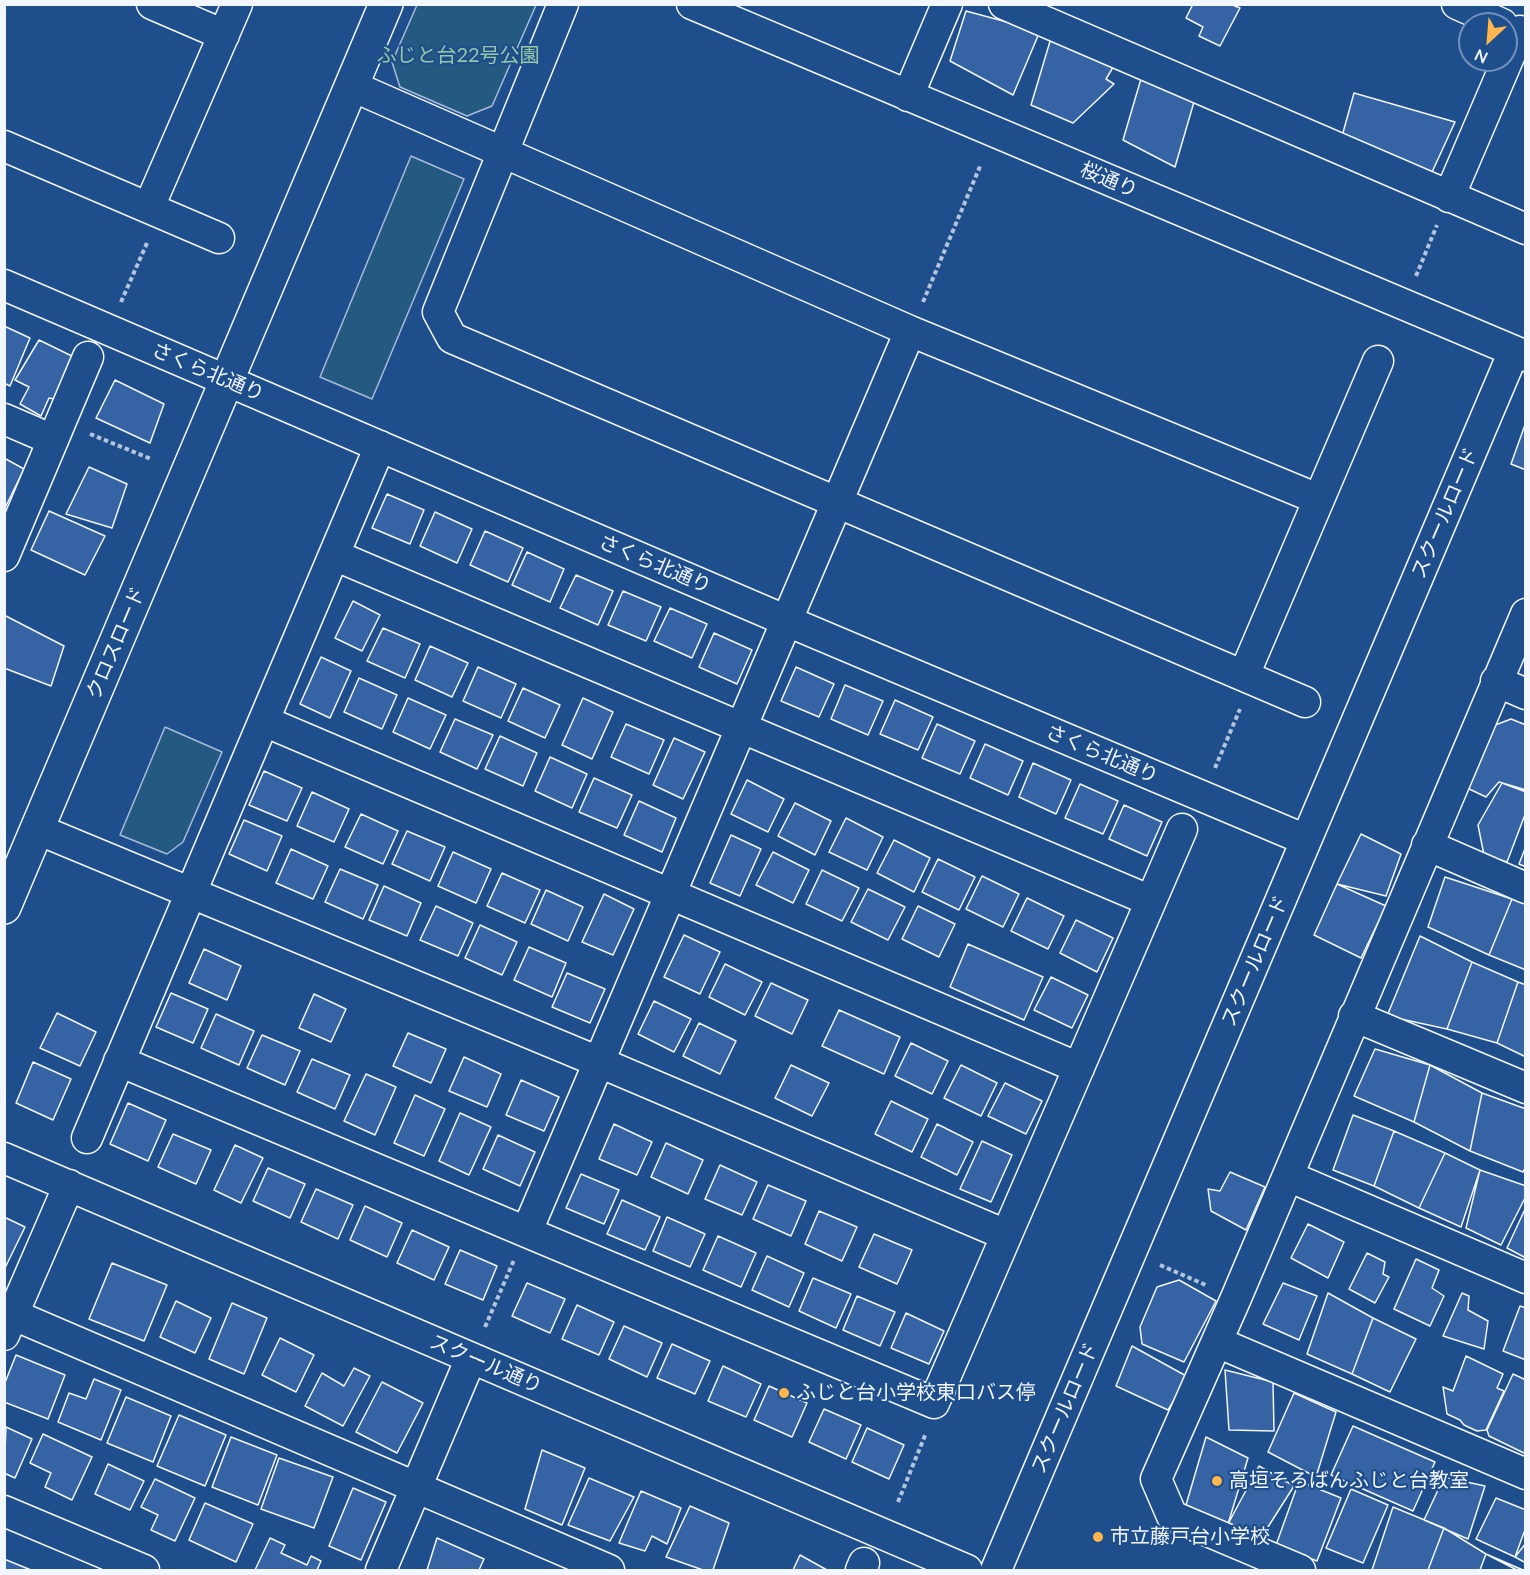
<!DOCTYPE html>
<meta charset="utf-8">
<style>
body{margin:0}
#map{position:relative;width:1530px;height:1575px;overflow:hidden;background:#1f4e8c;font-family:Lato,sans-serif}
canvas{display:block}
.frame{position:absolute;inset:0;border:6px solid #f2f6ff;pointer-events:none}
.north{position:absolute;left:1458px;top:12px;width:60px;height:60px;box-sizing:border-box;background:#1f4e8c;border:2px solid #7391ba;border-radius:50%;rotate:206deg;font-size:16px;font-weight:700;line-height:24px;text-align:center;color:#f2f6ff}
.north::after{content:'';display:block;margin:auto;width:21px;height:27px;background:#ffb74d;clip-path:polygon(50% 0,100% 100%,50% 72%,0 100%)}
</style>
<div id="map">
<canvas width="1530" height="1575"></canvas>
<div class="frame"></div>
<div class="north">N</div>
</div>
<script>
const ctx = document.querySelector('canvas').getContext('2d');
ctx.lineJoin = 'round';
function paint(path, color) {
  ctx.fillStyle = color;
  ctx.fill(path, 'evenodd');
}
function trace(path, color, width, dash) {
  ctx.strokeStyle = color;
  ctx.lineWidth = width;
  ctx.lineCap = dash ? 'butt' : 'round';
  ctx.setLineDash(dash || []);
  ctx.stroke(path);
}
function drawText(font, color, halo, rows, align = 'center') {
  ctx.font = font + ' Lato,"Noto Sans JP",sans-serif';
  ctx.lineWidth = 4.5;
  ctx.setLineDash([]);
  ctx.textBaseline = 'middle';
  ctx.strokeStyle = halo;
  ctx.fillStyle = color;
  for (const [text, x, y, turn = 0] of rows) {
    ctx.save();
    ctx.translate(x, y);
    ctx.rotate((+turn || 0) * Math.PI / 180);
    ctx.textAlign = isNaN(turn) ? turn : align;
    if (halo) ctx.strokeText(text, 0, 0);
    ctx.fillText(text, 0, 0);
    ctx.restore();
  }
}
const green = new Path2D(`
 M417 5H536L492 106 467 116 400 87 392 62Z
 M411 156 464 179 372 399 320 377Z
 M165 727 222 752 183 842 167 854 120 835Z`);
paint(green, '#245a82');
trace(green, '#a8bbd7', 1.5);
const building = new Path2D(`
 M1193 4H1230L1240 8 1220 46 1199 36 1203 27 1186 18Z
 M966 11 1040 31 1013 95 950 61Z
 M1051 38 1115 64 1106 79 1114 84 1073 123 1031 105Z
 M1143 72 1196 95 1175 167 1123 140Z
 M1354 93 1455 122 1427 183 1339 147Z
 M4 326 30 338 10 386 4 383Z
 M39 340 78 359 59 400 49 398 41 416 20 404 29 387 15 380Z
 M115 380 164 404 150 443 96 418Z
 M1526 422V470L1511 464Z
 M4 458 24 469 4 510Z
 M89 467 127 484 112 528 66 514Z
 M387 494 424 510 410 544 372 528Z
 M49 511 105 536 85 575 31 550Z
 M435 512 472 529 457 563 420 546Z
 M485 531 523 548 508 582 470 565Z
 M527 552 564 569 550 602 512 585Z
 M576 575 613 591 598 625 560 608Z
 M623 591 661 607 646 641 608 625Z
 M353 601 380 615 362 651 335 638Z
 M670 608 707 624 692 658 654 641Z
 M4 615 64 646 51 686 4 668Z
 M383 628 420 644 405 678 367 661Z
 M714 633 752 650 737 684 699 667Z
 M430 646 468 663 452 697 415 680Z
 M321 657 351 671 330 718 300 704Z
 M478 667 516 684 501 718 463 701Z
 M796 667 834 684 819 717 781 701Z
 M359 678 397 695 382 729 344 712Z
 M845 685 883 701 868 735 831 719Z
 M523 688 560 705 545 738 508 721Z
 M408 698 446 715 430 749 393 732Z
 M583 698 613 712 592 759 562 745Z
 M895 700 933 717 918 750 880 734Z
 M455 719 493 735 477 769 440 752Z
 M1511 719 1526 725V790L1499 782 1486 797 1463 786 1485 729Z
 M626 724 664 740 649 774 611 757Z
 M937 724 975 741 960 774 922 758Z
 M500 736 537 753 523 786 485 769Z
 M674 738 705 752 683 799 653 785Z
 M985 744 1023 761 1008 795 970 778Z
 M550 757 587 774 572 808 535 791Z
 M1033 763 1071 780 1056 814 1019 797Z
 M264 771 302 788 287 821 249 805Z
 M594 778 632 795 617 828 579 812Z
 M747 780 784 799 768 832 731 814Z
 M1502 783 1526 792V812L1507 862 1484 855 1478 825Z
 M1080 784 1118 801 1103 834 1065 818Z
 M312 792 349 809 334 842 297 826Z
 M639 801 676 818 662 852 624 835Z
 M795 803 831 821 815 855 778 836Z
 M1124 805 1162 822 1147 856 1109 839Z
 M361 814 398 831 383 864 345 847Z
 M846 818 883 837 867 870 829 852Z
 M244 820 282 836 267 871 229 854Z
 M407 831 445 847 430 881 392 864Z
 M1361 834 1401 854 1386 896 1337 884Z
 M731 835 761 849 740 896 710 883Z
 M894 840 930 858 914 892 877 873Z
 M1526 846V867L1519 864Z
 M291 849 328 866 313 899 276 883Z
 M453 852 491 869 476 903 438 886Z
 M773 852 809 870 793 903 756 885Z
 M938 859 975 877 959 910 922 892Z
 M340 869 378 885 363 919 325 902Z
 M822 870 859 888 842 921 806 904Z
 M502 873 540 890 525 923 487 906Z
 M982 876 1019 894 1003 927 966 909Z
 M1445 877 1512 899 1489 955 1428 927Z
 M1337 884 1386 906 1361 958 1314 935Z
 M384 886 421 903 407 936 369 920Z
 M868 889 905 907 888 940 851 922Z
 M546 890 583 907 568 941 531 924Z
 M604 894 634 909 613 955 582 942Z
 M1027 898 1064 916 1048 949 1011 931Z
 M1512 899 1526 903V970L1489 955Z
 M436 906 473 923 458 956 420 940Z
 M918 906 955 924 939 957 902 939Z
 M1076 920 1113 938 1097 972 1060 953Z
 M480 925 517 942 502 975 465 958Z
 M684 935 720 952 700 994 664 977Z
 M1420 936 1472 962 1447 1029 1387 1016Z
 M968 944 1043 977 1024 1020 950 987Z
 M529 947 566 963 552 997 514 980Z
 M204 949 241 966 227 1000 189 983Z
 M1472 962 1518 982 1497 1043 1447 1029Z
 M725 964 762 982 745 1015 709 997Z
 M567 973 605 989 590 1023 552 1007Z
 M1051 977 1088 995 1072 1028 1034 1010Z
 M1518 982 1526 985V1057L1497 1043Z
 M771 983 808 1000 792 1034 755 1016Z
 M171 993 208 1009 193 1043 156 1027Z
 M314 994 346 1009 331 1042 299 1028Z
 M654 1001 691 1019 674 1052 638 1034Z
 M839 1010 900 1037 884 1074 822 1046Z
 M57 1013 96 1032 80 1066 40 1048Z
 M216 1014 254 1031 239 1065 201 1048Z
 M699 1023 736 1041 720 1074 683 1056Z
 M408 1033 446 1049 431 1083 393 1066Z
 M262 1035 300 1051 285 1085 247 1068Z
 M911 1043 948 1061 932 1094 895 1076Z
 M1375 1049 1430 1065 1414 1122 1354 1096Z
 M464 1057 501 1074 487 1107 449 1091Z
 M312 1059 350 1075 335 1109 297 1092Z
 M33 1062 71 1079 53 1120 16 1103Z
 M791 1065 829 1083 812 1116 775 1098Z
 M961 1065 997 1083 981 1116 944 1098Z
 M1430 1065 1482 1093 1470 1151 1414 1122Z
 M366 1074 396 1087 375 1135 344 1121Z
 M521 1080 559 1097 544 1131 506 1115Z
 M1005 1083 1042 1101 1026 1134 988 1116Z
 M1482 1093 1526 1109V1167L1523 1172 1470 1151Z
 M415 1095 445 1109 424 1156 394 1143Z
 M891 1101 928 1119 912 1152 875 1134Z
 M128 1103 166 1120 148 1161 110 1144Z
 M460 1113 491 1127 469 1175 439 1161Z
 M1353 1115 1394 1131 1374 1186 1333 1170Z
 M614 1124 652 1142 637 1175 599 1159Z
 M937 1124 973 1142 957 1175 921 1157Z
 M1394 1131 1445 1153 1419 1208 1374 1186Z
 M173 1134 211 1150 196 1184 158 1167Z
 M498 1135 535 1152 520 1186 483 1169Z
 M982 1141 1012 1155 991 1202 960 1189Z
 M666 1143 703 1160 688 1194 651 1177Z
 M235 1145 263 1158 241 1203 214 1190Z
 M1445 1153 1480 1170 1461 1227 1419 1208Z
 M720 1165 757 1182 742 1215 705 1199Z
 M268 1168 305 1184 290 1218 253 1201Z
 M1480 1170 1526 1186V1196L1501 1245 1466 1228Z
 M1230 1172 1265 1187 1246 1230 1211 1211 1208 1189 1220 1191Z
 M581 1174 619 1190 604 1224 566 1208Z
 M768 1185 806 1201 791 1236 753 1219Z
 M316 1189 353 1205 338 1239 301 1222Z
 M622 1200 660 1217 645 1250 607 1234Z
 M365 1206 402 1223 387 1257 350 1240Z
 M1526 1207V1258L1507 1248Z
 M819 1211 857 1227 842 1261 805 1244Z
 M4 1217 25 1227 4 1270Z
 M667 1217 705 1234 690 1267 653 1251Z
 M1308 1224 1344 1242 1328 1278 1291 1258Z
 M412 1230 449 1247 434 1280 397 1263Z
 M874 1234 912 1250 897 1284 859 1267Z
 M718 1236 756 1253 741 1287 703 1270Z
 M460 1250 497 1266 483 1300 445 1284Z
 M1367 1253 1385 1262 1383 1274 1389 1277 1375 1303 1349 1289Z
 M767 1256 804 1273 789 1307 752 1290Z
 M1416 1259 1439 1270 1432 1288 1444 1296 1430 1326 1394 1309Z
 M112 1263 167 1285 144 1341 89 1319Z
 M813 1278 851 1294 836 1328 799 1311Z
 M1179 1280 1216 1301 1184 1362 1142 1344 1140 1327 1157 1287Z
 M527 1283 565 1299 550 1333 512 1316Z
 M1283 1283 1317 1296 1299 1340 1263 1324Z
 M1328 1293 1373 1318 1352 1374 1307 1354Z
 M1462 1293 1469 1296 1468 1310 1488 1321 1484 1349 1443 1336Z
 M857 1296 895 1312 880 1346 843 1330Z
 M176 1301 211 1318 195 1353 160 1337Z
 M232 1303 267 1318 244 1374 209 1359Z
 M577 1305 614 1322 599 1355 562 1339Z
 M1520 1306 1526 1308V1360L1503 1351Z
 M906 1313 944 1331 929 1364 891 1348Z
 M1373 1318 1416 1339 1390 1392 1352 1374Z
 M624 1326 662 1343 647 1377 609 1359Z
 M280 1338 314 1355 296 1392 262 1375Z
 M672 1344 710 1361 695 1394 657 1378Z
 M1132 1346 1188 1377 1168 1410 1116 1386Z
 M16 1355 65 1375 48 1419 4 1402V1385Z
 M1466 1356 1503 1374 1497 1388 1504 1391 1486 1430 1477 1431 1464 1425 1460 1420 1447 1414 1443 1387 1453 1391Z
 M723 1366 761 1384 746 1417 708 1401Z
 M354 1368 370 1376 343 1426 305 1406 322 1373 344 1386Z
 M1225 1370 1273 1382 1274 1431 1229 1430Z
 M1513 1374 1526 1380V1454L1489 1436 1487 1430Z
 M94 1379 121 1390 101 1440 58 1422 69 1393 86 1399Z
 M382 1382 423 1403 397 1453 356 1432Z
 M769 1386 807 1403 792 1437 754 1420Z
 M1294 1393 1336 1412 1316 1477 1268 1452Z
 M126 1397 171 1416 153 1462 107 1443Z
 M824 1409 861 1425 846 1459 809 1442Z
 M179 1415 226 1435 205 1486 157 1466Z
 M1353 1426 1435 1462 1413 1511 1331 1475Z
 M6 1427 32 1439 15 1478 4 1473Z
 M867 1428 904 1445 889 1479 852 1462Z
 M43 1434 92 1457 72 1500 45 1487 51 1473 30 1463Z
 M231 1437 277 1455 258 1505 212 1487Z
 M1206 1437 1248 1458 1228 1524 1186 1505Z
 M542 1450 585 1468 562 1525 525 1509Z
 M279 1458 333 1477 314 1528 261 1509Z
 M108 1464 144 1481 130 1510 95 1494Z
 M1259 1466 1294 1486 1261 1538 1228 1524Z
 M1444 1477 1485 1486 1468 1539 1424 1520Z
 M589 1478 634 1497 610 1541 568 1525Z
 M155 1479 195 1498 175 1541 151 1530 158 1515 141 1507Z
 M1299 1481 1341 1498 1317 1561 1276 1545Z
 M353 1488 386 1502 361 1560 329 1546Z
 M1351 1489 1388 1505 1363 1563 1326 1548Z
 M641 1491 681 1508 667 1544 652 1536 645 1551 619 1543Z
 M1496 1498 1526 1510V1527L1515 1557 1476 1539Z
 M205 1503 253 1524 236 1562 189 1540Z
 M690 1506 729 1523 713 1570H703L666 1557Z
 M1393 1507 1444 1528 1428 1570H1372Z
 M1444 1528 1486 1554 1480 1570H1428Z
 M270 1538 285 1545 281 1553 307 1565 311 1556 321 1561 317 1570H255Z
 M437 1538 484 1559 479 1570H427Z
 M1526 1543V1563L1515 1557Z
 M1486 1554 1517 1570H1480Z
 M1486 1554 1523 1570H1480Z
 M800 1555 827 1570H793Z
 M4 1559 31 1570H4Z`);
paint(building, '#3563a3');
trace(building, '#f2f6ff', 1.5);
const minor = new Path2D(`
 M152 4 224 35
 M563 4 438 312 452 338 1305 702
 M692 4 1526 356
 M1004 4 1526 229
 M1457 4 1502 24
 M352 86 910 331 1318 499
 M908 96 947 4
 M4 146 219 238
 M1449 197 1520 31
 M149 207 237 4
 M4 285 787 621 1306 840
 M4 419 53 440
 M334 555 1151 901
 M4 556 88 357
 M1244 675 1378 361
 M1496 681 1526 694
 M264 721 1079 1068
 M37 829 599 1062 1006 1235
 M1427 845 1526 888
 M1354 1016 1526 1088
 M119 1061 934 1403 1182 829
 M87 1138 380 446
 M4 1158 967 1570
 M1288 1176 1526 1278
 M527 1231 910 331
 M14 1315 609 1570
 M4 1335 69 1185
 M1217 1342 1526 1474
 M4 1511 144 1570
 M381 1570 471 1358
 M861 1570 864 1563
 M996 1570 1514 351
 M1300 1570 1172 1516 1156 1479 1236 1298 1526 614`);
const tertiary = new Path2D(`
 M4 907 386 4`);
trace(minor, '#f2f6ff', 33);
trace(tertiary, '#f2f6ff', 36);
trace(new Path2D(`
 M1416 276 1437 225
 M121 302 147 243
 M923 302 981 164
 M90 434 151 459
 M1215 768 1240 709
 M1160 1265 1208 1286
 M485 1327 514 1260
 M898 1502 926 1433`), '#b3c4dc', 4, [4.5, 3]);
trace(minor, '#1f4e8c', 30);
trace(tertiary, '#1f4e8c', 33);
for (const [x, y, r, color] of [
 [784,1393,6,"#ffb74d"],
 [1217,1481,6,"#ffb74d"],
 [1098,1537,6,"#ffb74d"]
]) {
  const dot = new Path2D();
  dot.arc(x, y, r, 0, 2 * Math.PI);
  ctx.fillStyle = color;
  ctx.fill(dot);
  trace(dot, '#1f4e8c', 2);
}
drawText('20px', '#97c8a6', '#1f4e8c', [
 ["ふじと台22号公園",458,56]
]);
drawText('20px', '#f2f6ff', '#1f4e8c', [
 ["桜通り",1109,180,23],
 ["さくら北通り",208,372,23],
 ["スクールロード",1445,513,-67],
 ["さくら北通り",655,564,23],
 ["クロスロード",116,643,-67],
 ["さくら北通り",1102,754,23],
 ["スクールロード",1255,961,-67],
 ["スクール通り",486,1364,23],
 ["スクールロード",1065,1408,-67]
]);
drawText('20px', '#f2f6ff', '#1f4e8c', [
 ["ふじと台小学校東口バス停",796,1393],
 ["高垣そろばんふじと台教室",1229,1481],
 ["市立藤戸台小学校",1110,1537]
], 'left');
</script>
